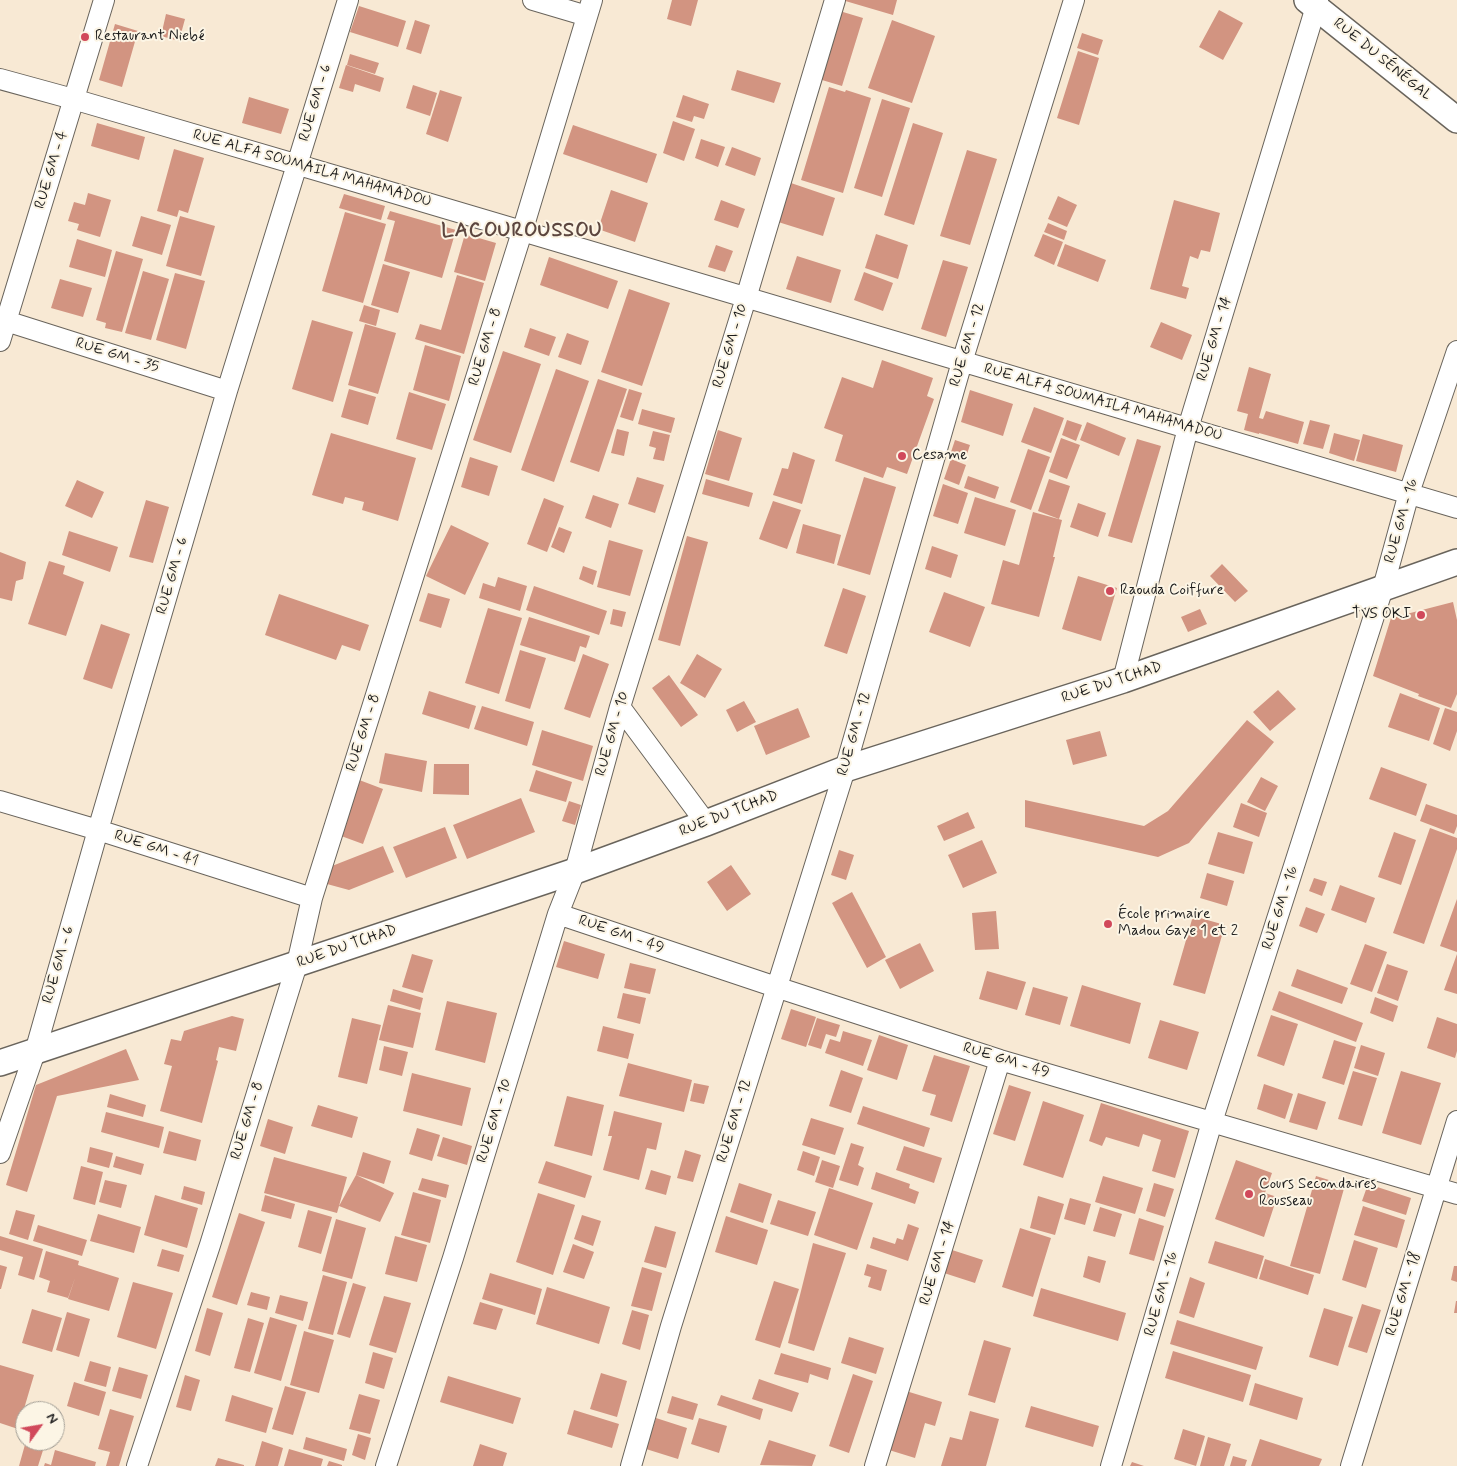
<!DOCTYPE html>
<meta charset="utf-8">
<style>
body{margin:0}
#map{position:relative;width:1457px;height:1466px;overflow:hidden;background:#f8e9d4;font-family:Mynerve,sans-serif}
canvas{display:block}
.north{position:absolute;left:15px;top:1401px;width:50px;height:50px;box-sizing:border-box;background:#fcf5e5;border:1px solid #a29e95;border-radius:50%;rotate:58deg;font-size:14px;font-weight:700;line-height:20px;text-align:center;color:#1c1c1c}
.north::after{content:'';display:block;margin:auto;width:18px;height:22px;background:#d1495b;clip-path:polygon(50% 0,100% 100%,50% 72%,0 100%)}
</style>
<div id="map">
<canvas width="1457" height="1466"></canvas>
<div class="north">N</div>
</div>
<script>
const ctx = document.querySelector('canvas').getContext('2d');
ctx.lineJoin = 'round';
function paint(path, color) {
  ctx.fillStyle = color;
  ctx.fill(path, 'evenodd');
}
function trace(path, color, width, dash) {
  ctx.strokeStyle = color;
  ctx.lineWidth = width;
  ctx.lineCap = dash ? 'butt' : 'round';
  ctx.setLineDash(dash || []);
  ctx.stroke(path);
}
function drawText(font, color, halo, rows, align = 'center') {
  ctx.font = font + ' Mynerve,sans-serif';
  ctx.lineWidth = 4;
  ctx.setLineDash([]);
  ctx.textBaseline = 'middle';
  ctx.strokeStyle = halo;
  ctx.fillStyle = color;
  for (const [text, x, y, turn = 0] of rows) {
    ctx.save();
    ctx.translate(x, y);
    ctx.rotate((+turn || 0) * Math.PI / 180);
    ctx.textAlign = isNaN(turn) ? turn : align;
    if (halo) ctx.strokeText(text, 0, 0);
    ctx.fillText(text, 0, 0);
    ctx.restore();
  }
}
paint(new Path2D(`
 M672 0H698L691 26 667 19Z
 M842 0H897L893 15Z
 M359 6 406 21 398 47 350 32Z
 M833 9 863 18 842 86 812 77Z
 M1219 10 1243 23 1223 60 1199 47Z
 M166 14 185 19 179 41 161 36Z
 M415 20 430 25 421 54 406 49Z
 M892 20 935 36 912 103 868 88Z
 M115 24 138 31 122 87 99 80Z
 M1082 33 1103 40 1098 55 1077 48Z
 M1078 51 1099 58 1079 125 1057 118Z
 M350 54 379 63 375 74 347 65Z
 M346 65 384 78 380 92 355 84 353 92 339 88Z
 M737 70 781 83 774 103 731 90Z
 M413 85 437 93 430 116 406 108Z
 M829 87 845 92 846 90 871 98 843 193 801 180Z
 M440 90 462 97 448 142 426 134Z
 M683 95 709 104 704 119 694 116 692 122 676 117Z
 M249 97 289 109 281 134 242 123Z
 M882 99 910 108 882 197 854 188Z
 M673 121 695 129 684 161 663 153Z
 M97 123 145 137 139 160 91 146Z
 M913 123 943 133 914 225 884 215Z
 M573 125 657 154 647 183 563 154Z
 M701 139 725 147 718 167 695 158Z
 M732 147 761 158 755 176 725 165Z
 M174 149 204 158 188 213 179 210 177 217 157 211Z
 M967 150 997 159 970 245 940 236Z
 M788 182 835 198 823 236 775 221Z
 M611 190 648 203 635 242 598 229Z
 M88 193 111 200 100 237 77 230 79 224 68 221 74 202 85 205Z
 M344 194 385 206 381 220 339 208Z
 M1058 196 1077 205 1067 227 1048 219Z
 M721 200 745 209 738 228 714 220Z
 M1174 200 1220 213 1210 252 1201 250 1198 259 1190 256 1182 286 1189 288 1186 299 1150 289Z
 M390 211 456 230 442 278 384 261 395 221 387 219Z
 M345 212 386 224 363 303 322 291Z
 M141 216 171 225 162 255 132 246Z
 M180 216 215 226 201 276 166 266Z
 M1048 223 1067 231 1064 240 1044 232Z
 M465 234 496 243 485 281 454 272Z
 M876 234 908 245 898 279 865 268Z
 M1043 234 1063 242 1054 265 1034 256Z
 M77 239 112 250 105 277 69 267Z
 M1065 244 1106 260 1098 282 1057 266Z
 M716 245 733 251 725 272 708 267Z
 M116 251 143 259 122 332 105 328 106 323 96 320Z
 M797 256 841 270 831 303 786 289Z
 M549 257 618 281 608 309 540 285Z
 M943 260 968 267 946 337 921 329Z
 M383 264 410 272 398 313 371 305Z
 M143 271 169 279 151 340 125 333Z
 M864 272 893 283 883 311 854 300Z
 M175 273 205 281 186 349 156 340Z
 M457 275 484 283 464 354 415 339 420 324 441 330Z
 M60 279 92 288 83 317 51 308Z
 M629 289 670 303 642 386 601 372Z
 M364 305 380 310 376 326 359 321Z
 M312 320 353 332 333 402 292 389Z
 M1161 322 1192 335 1182 360 1150 347Z
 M365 324 396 333 378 394 348 385Z
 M530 328 556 337 549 356 524 347Z
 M567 333 589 341 581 365 558 357Z
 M425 345 461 356 449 401 413 390Z
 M503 351 541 364 511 453 473 440Z
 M882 360 933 378 927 396 934 399 907 474 887 467 883 478 835 461 843 435 824 428 842 377 873 388Z
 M1249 367 1271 374 1259 418 1263 419 1266 411 1304 422 1298 444 1259 433V434L1244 430 1248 414 1237 411Z
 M556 369 589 381 554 482 521 470Z
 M598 379 627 389 599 472 570 462Z
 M349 389 376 397 368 425 341 417Z
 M629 389 642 393 633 421 620 417Z
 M970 390 1013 404 1003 436 961 422Z
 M409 392 446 404 432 450 396 439Z
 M1034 407 1064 418 1051 453 1021 442Z
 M642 409 675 418 671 433 638 424Z
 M1067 420 1082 425 1076 441 1062 435Z
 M1310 420 1330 425 1323 449 1303 444Z
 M1087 422 1126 438 1119 456 1080 440Z
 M617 429 629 432 624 456 611 453Z
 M718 430 742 438 729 481 705 474Z
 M653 431 670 435 664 461 653 459 656 448 649 446Z
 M331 433 416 458 398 521 362 510 364 502 345 497 343 504 312 495Z
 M1334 433 1360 440 1354 461 1329 453Z
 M1363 434 1403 445 1396 472 1356 461Z
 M1061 438 1080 445 1067 479 1049 472Z
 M1137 439 1161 446 1132 543 1108 536Z
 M955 440 970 445 965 460 950 455Z
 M1028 449 1050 457 1031 510 1010 502Z
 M793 452 815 460 802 504 773 495 782 468 788 469Z
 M470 457 498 466 489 496 461 487Z
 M951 459 966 465 959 485 944 479Z
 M968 476 999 487 995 499 964 488Z
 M637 477 664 485 655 513 628 504Z
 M864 477 896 487 870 575 837 565Z
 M706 479 753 493 749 507 702 494Z
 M1049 479 1070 486 1059 519 1038 511Z
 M77 480 104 492 92 518 65 506Z
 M943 484 968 493 958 524 933 516Z
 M593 495 619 504 611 528 585 518Z
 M975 497 1016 510 1005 546 964 533Z
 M544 498 564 506 547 552 527 544Z
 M146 500 169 507 153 563 129 557Z
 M773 501 801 510 787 549 759 539Z
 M1078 503 1106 513 1098 537 1070 527Z
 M1033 512 1062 520 1053 557H1055L1039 617 991 604 1003 560 1019 565Z
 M803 524 841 535 834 564 796 553Z
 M451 525 489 543 465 595 426 576Z
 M559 527 572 532 564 553 551 547Z
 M69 531 118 547 110 572 62 555Z
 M687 536 708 542 680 646 658 640Z
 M609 540 643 550 630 596 597 587Z
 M932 546 958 555 951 578 925 569Z
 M0 552 26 562 23 579 16 581 12 601 0 598Z
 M49 561 65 566 63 574 84 582 66 636 28 624Z
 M1222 564 1248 591 1235 602 1210 576Z
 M583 566 597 571 593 585 579 579Z
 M1078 576 1117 588 1101 641 1062 629Z
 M498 577 527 586 520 611 479 598 483 583 495 587Z
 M534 586 607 611 599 635 526 610Z
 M843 588 866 596 847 654 824 646Z
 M944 592 985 607 970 647 929 632Z
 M428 593 450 599 441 628 419 621Z
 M279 594 369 625 360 651 342 645 336 660 265 635Z
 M1453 602 1457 620V694L1451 708 1418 696 1419 694 1373 676 1391 618Z
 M488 608 522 618 499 694 465 683Z
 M613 609 626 612 622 627 610 624Z
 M1200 609 1207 624 1188 632 1181 617Z
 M529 617 590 636 586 648 580 646 575 662 520 645Z
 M101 624 130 634 112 689 83 679Z
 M520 650 546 658 530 709 505 701Z
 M583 654 609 664 590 718 564 709Z
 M697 654 722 669 705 698 680 683Z
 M669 675 698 715 681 727 652 688Z
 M1278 690 1296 709 1270 731 1253 712Z
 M429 691 476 706 469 729 422 714Z
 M1400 693 1440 708 1429 741 1388 727Z
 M744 701 756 722 737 732 726 710Z
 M482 706 534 722 527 746 474 729Z
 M798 708 810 737 766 755 754 726Z
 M1445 708 1457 712V731L1450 751 1433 744Z
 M1247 720 1274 742 1189 843 1158 857 1025 827V800L1144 826 1168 811Z
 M542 730 593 746 583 781 532 765Z
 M1100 731 1107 756 1073 765 1066 740Z
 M385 753 427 761 422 792 379 783Z
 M434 764H469V795L433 794Z
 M1381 767 1427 784 1416 816 1369 799Z
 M536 770 572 782 566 802 529 791Z
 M1261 777 1278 786 1265 811 1247 802Z
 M354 778 383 789 363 844 333 833Z
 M521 798 535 832 467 859 453 825Z
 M569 801 581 805 575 825 562 821Z
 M1241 803 1267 813 1259 837 1233 827Z
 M1426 804 1457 815V826L1454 834 1420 821Z
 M968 812 975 828 944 841 937 826Z
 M445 827 457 858 406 878 393 847Z
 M1430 828 1457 838V849L1424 944 1393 933Z
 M1218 832 1253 842 1244 874 1208 864Z
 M1394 832 1416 840 1401 885 1378 877Z
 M982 840 997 873 963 888 948 855Z
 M383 846 394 872 349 890 327 884 332 866Z
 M839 850 854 855 846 880 831 875Z
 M731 865 751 894 727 911 707 882Z
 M1207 873 1234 881 1227 906 1200 898Z
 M1314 878 1327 882 1322 896 1309 891Z
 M1340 885 1375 898 1366 923 1331 910Z
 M852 892 886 957 867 968 832 903Z
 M1457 899V952L1440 946Z
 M1306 907 1325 914 1317 933 1299 926Z
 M996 911 999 949 975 950 972 913Z
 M1193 916 1225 925 1205 994 1173 985Z
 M564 941 605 954 598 979 556 967Z
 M920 943 934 971 900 989 885 960Z
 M1365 944 1387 952 1372 992 1350 984Z
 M412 954 433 960 423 993 402 987Z
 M1457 954V994L1444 990Z
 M630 963 656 969 650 994 624 988Z
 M1387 964 1408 971 1398 1001 1377 993Z
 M1297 969 1348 988 1342 1004 1291 986Z
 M987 971 1026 982 1017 1010 979 999Z
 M1082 985 1141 1003 1130 1044 1070 1026Z
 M1033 987 1068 997 1060 1025 1025 1015Z
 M393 989 423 998 420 1010 390 1001Z
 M1279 991 1363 1023 1356 1042 1272 1010Z
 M623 993 646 998 640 1024 617 1018Z
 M1375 997 1398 1006 1393 1022 1370 1013Z
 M447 1001 497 1013 485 1063 435 1050Z
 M388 1005 421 1013 413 1048 379 1040Z
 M791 1009 816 1017 806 1047 781 1039Z
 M1271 1015 1298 1024 1284 1066 1257 1056Z
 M232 1016 244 1019 236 1051 219 1047 216 1060 218 1061 202 1123 160 1111 172 1066 164 1064 171 1039 181 1041 184 1031Z
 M1437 1017 1457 1024V1051L1455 1058 1427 1048Z
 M352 1018 381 1025 367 1084 338 1077Z
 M817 1018 840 1025 836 1037 826 1034 821 1049 808 1045Z
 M1160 1020 1199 1032 1187 1070 1148 1058Z
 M603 1026 634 1034 628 1059 597 1051Z
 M843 1031 872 1040 863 1066 825 1053 830 1039 840 1042Z
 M879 1035 908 1045 897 1080 867 1070Z
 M1334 1040 1356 1047 1344 1085 1322 1078Z
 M1361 1045 1385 1053 1378 1076 1354 1068Z
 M384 1046 408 1052 402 1076 379 1070Z
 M126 1049 139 1080 57 1096 27 1192 6 1185 36 1085Z
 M934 1055 970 1066 952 1122 930 1115 936 1095 922 1091Z
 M628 1063 692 1080 684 1112 619 1096Z
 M841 1070 863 1078 851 1113 829 1106Z
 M1353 1071 1377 1078 1362 1126 1338 1119Z
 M1401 1071 1441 1083 1421 1145 1382 1133Z
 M412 1073 471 1088 462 1126 403 1111Z
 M694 1083 709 1086 704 1104 690 1101Z
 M1264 1084 1293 1094 1285 1119 1257 1109Z
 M1009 1085 1031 1092 1015 1141 993 1134Z
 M1298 1093 1326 1102 1317 1130 1289 1122Z
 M110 1094 146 1105 143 1117 107 1107Z
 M567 1096 604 1105 592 1156 554 1146Z
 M1043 1101 1084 1115 1063 1178 1023 1165Z
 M1101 1103 1189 1131 1175 1178 1152 1171 1161 1140 1143 1134 1139 1147 1106 1137 1102 1146 1089 1141Z
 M318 1105 358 1117 352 1138 311 1126Z
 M863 1106 930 1128 924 1147 857 1124Z
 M614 1111 662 1123 656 1150 647 1148 639 1180 603 1170 612 1136H608Z
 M106 1112 164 1127 159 1148 101 1132Z
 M811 1118 844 1128 835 1155 802 1145Z
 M268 1119 293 1127 285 1154 260 1146Z
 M417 1128 440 1135 432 1161 409 1154Z
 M169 1131 201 1140 196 1161 163 1153Z
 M443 1137 472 1146 467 1165 437 1156Z
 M851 1143 864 1147 858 1165 864 1168 858 1186 839 1180Z
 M904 1146 942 1158 934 1183 896 1170Z
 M90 1147 113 1153 109 1168 87 1162Z
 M685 1150 701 1155 693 1182 677 1178Z
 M803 1151 820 1157 814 1176 797 1170Z
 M363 1152 391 1161 384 1184 356 1175Z
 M116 1156 144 1164 141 1175 113 1167Z
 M274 1157 347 1177 339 1206 356 1175 394 1193 380 1222 339 1206 337 1213 264 1193Z
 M822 1160 840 1166 833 1188 815 1182Z
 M1236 1160 1272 1173 1265 1193 1277 1197 1264 1237 1215 1219Z
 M546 1161 592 1176 585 1198 538 1183Z
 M81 1166 103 1172 95 1205 73 1199Z
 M651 1170 671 1176 666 1195 645 1189Z
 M876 1172 910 1184 909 1188 919 1192 915 1204 871 1189Z
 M1103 1176 1143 1188 1135 1214 1095 1202Z
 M1316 1176 1345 1185 1320 1274 1290 1266Z
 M422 1178 449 1185 446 1198 418 1190Z
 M105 1180 127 1185 121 1208 99 1202Z
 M739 1183 772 1194 763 1223 730 1212Z
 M1154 1183 1174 1189 1165 1217 1146 1211Z
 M1368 1184 1411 1198 1406 1215 1362 1201Z
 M184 1186 205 1192 202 1205 181 1199Z
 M829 1188 873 1203 857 1250 814 1235Z
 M413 1192 441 1200 430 1243 401 1235Z
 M538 1193 575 1205 553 1275 516 1262Z
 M155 1195 198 1208 187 1248 144 1235Z
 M265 1195 295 1204 291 1219 261 1211Z
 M1038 1196 1064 1204 1055 1235 1030 1228Z
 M1070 1198 1091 1204 1085 1225 1064 1219Z
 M778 1200 816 1212 808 1236 770 1224Z
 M1363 1206 1405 1220 1397 1248 1354 1235Z
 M1100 1207 1122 1214 1115 1237 1093 1231Z
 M16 1210 35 1215 28 1240 9 1234Z
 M308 1210 332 1217 321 1254 298 1247Z
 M239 1213 265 1222 237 1305 212 1297Z
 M98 1214 141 1227 134 1253 90 1241Z
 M582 1215 601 1221 593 1246 574 1239Z
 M726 1216 768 1230 757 1265 715 1252Z
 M1139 1218 1164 1226 1154 1261 1129 1254Z
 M336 1219 366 1228 352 1279 322 1271Z
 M908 1224 919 1228 908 1261 870 1248 873 1237 895 1244 897 1238 903 1240Z
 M38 1225 87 1240 82 1256 33 1241Z
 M655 1226 676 1232 666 1268 644 1262Z
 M1020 1228 1051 1238 1033 1297 1002 1287Z
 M0 1236 43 1249 34 1280 18 1275 23 1257 0 1250Z
 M395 1236 427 1245 417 1282 385 1274Z
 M1354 1240 1378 1248 1366 1288 1342 1280Z
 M1215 1241 1264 1256 1257 1279 1208 1263Z
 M813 1243 846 1253 814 1351 788 1343Z
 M573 1244 594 1252 584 1279 563 1272Z
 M162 1249 184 1255 179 1272 157 1266Z
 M952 1250 983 1260 975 1283 944 1273Z
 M46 1251 79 1261 78 1265 119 1278 109 1311 68 1299 75 1278 68 1298 47 1292 50 1281 39 1277Z
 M1088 1256 1106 1261 1100 1283 1083 1277Z
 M1265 1259 1314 1275 1308 1295 1259 1279Z
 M867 1264 887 1270 881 1291 868 1287 871 1277 864 1275Z
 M0 1265 7 1267 1 1289H0Z
 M1454 1266H1457V1282L1451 1280Z
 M642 1267 662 1273 652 1311 631 1306Z
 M490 1273 542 1289 535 1315 482 1299Z
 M323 1275 347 1282 333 1335 308 1329Z
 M1190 1277 1205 1283 1194 1318 1179 1313Z
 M774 1281 799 1289 780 1348 755 1340Z
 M133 1282 173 1293 156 1349 117 1337Z
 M353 1283 366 1287 350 1338 337 1334Z
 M547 1287 610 1307 599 1344 536 1324Z
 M1041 1288 1126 1313 1118 1341 1033 1316Z
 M251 1292 270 1297 267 1310 247 1305Z
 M280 1295 308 1302 303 1321 275 1313Z
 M384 1296 411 1303 396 1353 369 1345Z
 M1456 1301H1457V1313H1454Z
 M480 1302 503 1309 496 1330 473 1324Z
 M1362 1304 1381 1310 1367 1353 1348 1347Z
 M207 1308 223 1313 210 1356 195 1351Z
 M1324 1308 1353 1317 1338 1366 1309 1357Z
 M32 1309 62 1318 52 1352 22 1343Z
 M632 1310 649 1315 640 1350 622 1344Z
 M67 1312 90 1319 79 1357 56 1350Z
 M270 1317 297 1325 281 1381 254 1373Z
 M248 1318 264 1323 250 1372 234 1368Z
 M1177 1320 1263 1347 1256 1370 1170 1344Z
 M304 1331 334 1340 319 1393 290 1385Z
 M849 1337 884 1348 876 1374 841 1363Z
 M984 1340 1011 1348 995 1403 968 1395Z
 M1173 1351 1251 1375 1243 1402 1165 1378Z
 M373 1352 393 1358 384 1389 365 1383Z
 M781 1353 831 1368 828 1380 810 1374 808 1383 774 1374Z
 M90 1361 111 1367 106 1387 84 1381Z
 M0 1365 34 1375 18 1429 0 1423Z
 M119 1367 148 1375 141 1399 112 1391Z
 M601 1373 627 1381 617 1417 590 1409Z
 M853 1374 873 1381 849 1453 829 1446Z
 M185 1375 200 1380 191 1411 176 1407Z
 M448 1376 521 1398 513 1424 440 1402Z
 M759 1379 799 1393 792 1412 752 1399Z
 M74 1382 106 1392 99 1416 67 1406Z
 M1255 1383 1303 1398 1297 1420 1249 1405Z
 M285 1386 306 1392 293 1435 272 1429Z
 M906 1391 942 1402 935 1426 925 1423 915 1458 889 1450Z
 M359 1394 380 1400 370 1434 349 1429Z
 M232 1395 273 1408 266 1433 225 1421Z
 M721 1395 763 1409 760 1420 717 1405Z
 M672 1396 698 1404 693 1420 667 1413Z
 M1031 1406 1099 1426 1093 1447 1025 1427Z
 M110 1409 134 1416 119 1466H106L110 1452 98 1449Z
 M574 1410 619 1424 612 1448 567 1434Z
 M970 1411 999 1419 986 1466H941L950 1437 962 1440Z
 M656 1418 687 1428 678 1459 646 1449Z
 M699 1418 727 1426 719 1453 691 1444Z
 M1183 1429 1205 1436 1196 1466 1174 1459Z
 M358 1434 371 1438 365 1460 352 1455Z
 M306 1437 347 1449 344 1461 303 1449Z
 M1208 1437 1231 1444 1224 1466H1200Z
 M1260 1439 1322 1459 1319 1466H1251Z
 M769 1440 816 1455 812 1466 760 1465Z
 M26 1441H36L45 1444 38 1466H19Z
 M262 1441 283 1448 278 1466H255Z
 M480 1444 507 1453 503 1466H473Z
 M289 1449 323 1459 321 1466H284Z
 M55 1450 96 1462 95 1466H44L45 1463 51 1465Z
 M1233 1456 1247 1460 1245 1466H1230Z
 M218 1458 244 1465V1466H215Z
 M329 1461 342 1465V1466H327Z
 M1132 1462 1144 1466H1130Z`), '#d29481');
const minor = new Path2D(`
 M533 0 587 16
 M0 79 73 99 343 178 1457 508
 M6 321 227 391
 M0 341 104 0
 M1123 680 1188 428 1318 0
 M620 707 706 823
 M0 801 98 830 312 898
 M558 914 776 987 1000 1060 1457 1194
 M0 1153 35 1052 98 830 227 391 348 0
 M137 1466 210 1245 297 964 312 898 522 232 592 0
 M386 1466 453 1258 558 914 575 871 620 707 746 298 835 0
 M631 1466 671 1326 845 769 962 362 1074 0
 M875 1466 1000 1060
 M1111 1466 1212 1122 1383 588 1409 493 1457 351
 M1351 1466 1457 1121`);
const tertiary = new Path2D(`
 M1307 0 1457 120
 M0 1063 575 871 706 823 845 769 1123 680 1457 562`);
trace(minor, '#69645c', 22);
trace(tertiary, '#69645c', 28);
trace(minor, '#fff', 20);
trace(tertiary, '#fff', 25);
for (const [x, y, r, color] of [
 [85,37,5,"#d1495b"],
 [902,456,5,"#d1495b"],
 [1110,591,5,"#d1495b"],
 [1421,615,5,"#d1495b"],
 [1108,924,5,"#d1495b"],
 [1249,1194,5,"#d1495b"]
]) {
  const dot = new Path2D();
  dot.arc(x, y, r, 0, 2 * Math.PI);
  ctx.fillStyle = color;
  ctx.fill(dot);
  trace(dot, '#fcf5e5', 2);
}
drawText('15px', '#1c1c1c', '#fcf5e5', [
 ["Restaurant Niebé",95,37],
 ["Cesame",912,456],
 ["Raouda Coiffure",1120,591],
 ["TVS OKI",1411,615,"right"],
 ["École primaire",1118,915],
 ["Madou Gaye 1 et 2",1118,932],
 ["Cours Secondaires",1259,1185],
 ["Rousseau",1259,1202]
], 'left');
drawText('15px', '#1c1c1c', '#fcf5e5', [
 ["RUE DU SÉNÉGAL",1382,60,39],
 ["RUE GM - 6",316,103,-73],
 ["RUE ALFA SOUMAILA MAHAMADOU",312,169,16],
 ["RUE GM - 4",52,170,-73],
 ["RUE GM - 14",1215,339,-73],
 ["RUE GM - 12",968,345,-73],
 ["RUE GM - 10",731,346,-73],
 ["RUE GM - 8",486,347,-73],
 ["RUE GM - 35",117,356,17],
 ["RUE ALFA SOUMAILA MAHAMADOU",1103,403,16],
 ["RUE GM - 16",1402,521,-74],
 ["RUE GM - 6",173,576,-74],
 ["RUE DU TCHAD",1112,683,-18],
 ["RUE GM - 8",364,733,-72],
 ["RUE GM - 10",613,734,-74],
 ["RUE GM - 12",855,734,-74],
 ["RUE DU TCHAD",729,814,-21],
 ["RUE GM - 41",156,849,18],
 ["RUE GM - 16",1281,908,-72],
 ["RUE GM - 49",621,935,19],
 ["RUE DU TCHAD",347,947,-19],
 ["RUE GM - 6",59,965,-74],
 ["RUE GM - 49",1006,1061,17],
 ["RUE GM - 8",248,1121,-73],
 ["RUE GM - 10",495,1121,-73],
 ["RUE GM - 12",735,1121,-73],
 ["RUE GM - 14",938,1263,-73],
 ["RUE GM - 16",1162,1294,-74],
 ["RUE GM - 18",1404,1294,-73]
]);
ctx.letterSpacing = '1px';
drawText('bold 20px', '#5c463f', '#fcf5e5', [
 ["LACOUROUSSOU",522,232]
]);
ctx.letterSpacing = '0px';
</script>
